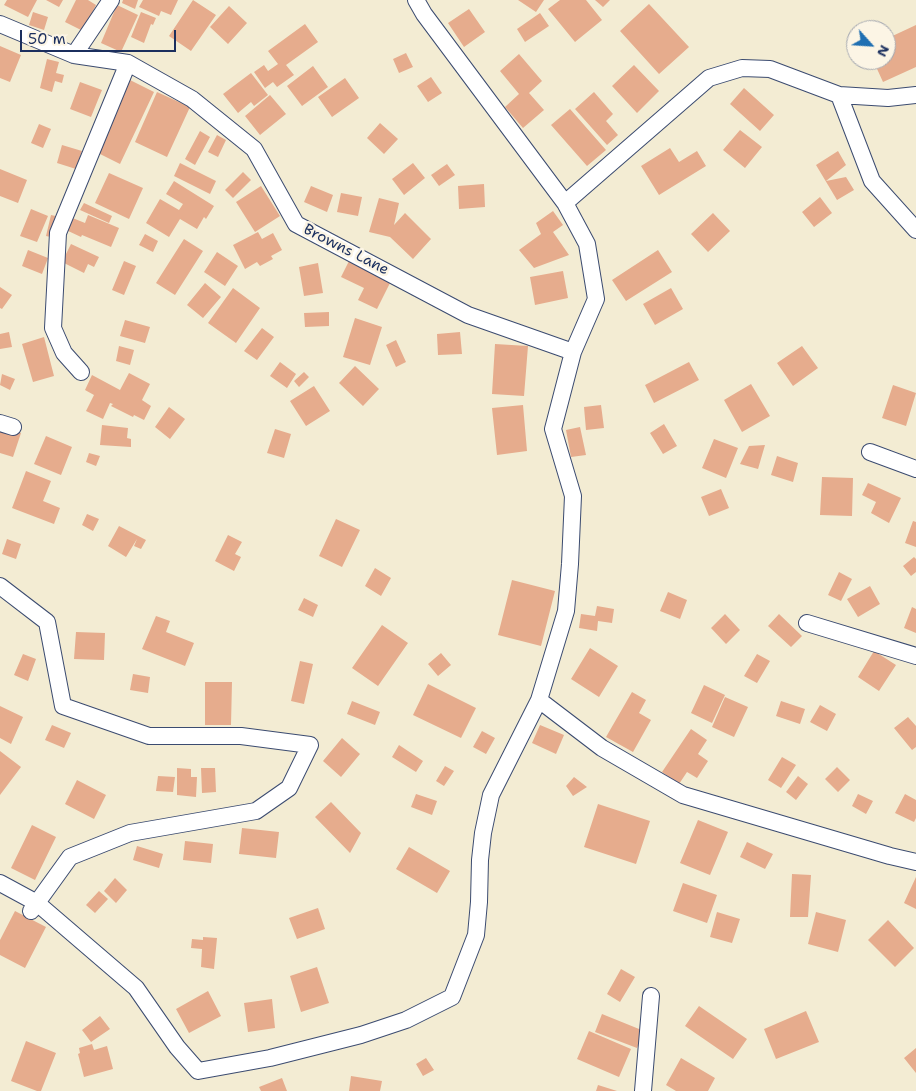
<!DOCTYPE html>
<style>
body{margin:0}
#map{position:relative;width:916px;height:1091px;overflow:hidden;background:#f3ecd3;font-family:"Shantell Sans",sans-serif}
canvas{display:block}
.north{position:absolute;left:846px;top:20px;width:50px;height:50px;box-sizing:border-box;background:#fcf5e5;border:1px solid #a2a6af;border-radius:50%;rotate:116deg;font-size:14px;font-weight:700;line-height:20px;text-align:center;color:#1b2f5e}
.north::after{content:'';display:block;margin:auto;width:18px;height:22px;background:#1f6fb2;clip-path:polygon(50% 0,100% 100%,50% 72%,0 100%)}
.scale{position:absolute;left:20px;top:30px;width:156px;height:22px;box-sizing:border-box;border:2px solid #1b2f5e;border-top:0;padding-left:6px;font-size:15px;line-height:18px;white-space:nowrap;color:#1b2f5e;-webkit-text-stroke:4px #fcf5e5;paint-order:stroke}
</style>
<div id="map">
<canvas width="916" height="1091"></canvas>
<div class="north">N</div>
<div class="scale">50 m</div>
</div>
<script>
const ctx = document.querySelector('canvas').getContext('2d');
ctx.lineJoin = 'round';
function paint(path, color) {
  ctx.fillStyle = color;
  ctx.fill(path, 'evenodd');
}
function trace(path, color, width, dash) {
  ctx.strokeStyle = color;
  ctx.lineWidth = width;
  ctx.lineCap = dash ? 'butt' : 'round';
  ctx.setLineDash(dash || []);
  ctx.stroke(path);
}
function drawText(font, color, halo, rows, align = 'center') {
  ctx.font = font + ' "Shantell Sans",sans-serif';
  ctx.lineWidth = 5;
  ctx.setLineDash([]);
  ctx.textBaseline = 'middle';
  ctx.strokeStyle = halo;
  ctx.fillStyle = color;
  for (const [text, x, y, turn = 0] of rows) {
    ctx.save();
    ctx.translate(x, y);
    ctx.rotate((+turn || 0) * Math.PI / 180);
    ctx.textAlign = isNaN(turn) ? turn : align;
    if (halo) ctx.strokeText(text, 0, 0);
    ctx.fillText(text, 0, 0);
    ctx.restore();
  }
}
paint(new Path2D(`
 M7 0H37L28 17 4 5Z
 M46 0H63L59 7Z
 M76 0H88L96 5 83 31 65 22Z
 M123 0H138L135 9 122 3Z
 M143 0H178L171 15 161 11 159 16 139 7Z
 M193 0 216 15 191 51 169 36Z
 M518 0H544L536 12Z
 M560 0H586L602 20 575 42 548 9Z
 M595 0H610L603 7Z
 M649 4 689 47 659 74 620 31Z
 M117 5 138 15 121 52 101 43Z
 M229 6 247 23 228 44 210 27Z
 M469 9 485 32 464 47 448 23Z
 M33 12 48 17 44 30 29 25Z
 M141 12 156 18 153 25 151 24 144 43 131 37Z
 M540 13 549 26 525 42 517 29Z
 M305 24 318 42 286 65 294 75 277 87 273 82 265 88 254 72 264 65 268 71 278 64 268 51Z
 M916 25V67L883 82 873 60H886V39Z
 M0 46 21 55 10 82 0 78Z
 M406 53 413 67 399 73 393 59Z
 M519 54 542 81 529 93 544 110 523 128 505 107 519 94 500 71Z
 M47 59 59 62 56 73 64 75 62 83 55 81 52 92 40 88Z
 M634 65 659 91 637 113 612 86Z
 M313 66 328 87 302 106 287 86Z
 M251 73 268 95 254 106 251 102 238 113 223 94Z
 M431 77 442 93 428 102 417 86Z
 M345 78 359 98 332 117 318 97Z
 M130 80 154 92 120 164 96 152Z
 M80 82 102 90 91 117 70 109Z
 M744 88 774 115 760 131 730 104Z
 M157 92 190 107 167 157 135 142Z
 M594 92 613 114 606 121 618 135 607 145 575 109Z
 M270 95 286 114 260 135 245 116Z
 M570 109 606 150 587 166 551 125Z
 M380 123 398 139 384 154 367 138Z
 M39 124 51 129 43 148 31 143Z
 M740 130 762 147 745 168 723 150Z
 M200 131 210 137 195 165 185 159Z
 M217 135 226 140 218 157 208 152Z
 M62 145 82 151 76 169 57 163Z
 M670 148 679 162 697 151 706 166 659 195 641 166Z
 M838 151 846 165 826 181 846 177 854 190 837 200 816 165Z
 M180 163 216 181 210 194 174 176Z
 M413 163 425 178 404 195 392 179Z
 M447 164 455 175 439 186 431 175Z
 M0 169 27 180 18 203 0 196Z
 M243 172 251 180 233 198 225 190Z
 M109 173 143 188 129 219 95 203Z
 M174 181 214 206 206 219 204 217 197 229 180 219 169 237 146 223 160 199 179 210 183 204 166 194Z
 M484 184 485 207 459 209 458 186Z
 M261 186 280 216 255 232 236 202Z
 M311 186 333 195 327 212 304 202Z
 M341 193 362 197 358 216 337 212Z
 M820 197 832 213 814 227 802 212Z
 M379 198 399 203 394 225 405 213 431 239 413 259 390 237 369 232Z
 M84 203 112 216 109 223 80 210Z
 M31 209 48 216 37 242 20 236Z
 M553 211 563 225 553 232 569 255 534 268 519 250 541 234 536 223Z
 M713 213 730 231 708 252 691 234Z
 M51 215 60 217 55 238 46 236Z
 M88 215 119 228 111 247 82 235 81 237 64 229 70 217 85 223Z
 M258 232 262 239 273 233 282 250 271 256 273 259 260 266 257 262 245 269 233 245Z
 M145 234 158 241 153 252 139 245Z
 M184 239 203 251 175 295 156 283Z
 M71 244 99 257 94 267 88 264 84 273 62 262Z
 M28 250 48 258 42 274 22 266Z
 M658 250 672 272 626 301 612 280Z
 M217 252 238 266 225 286 204 272Z
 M352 255 378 268 374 275 390 283 377 309 358 300 364 288 341 277Z
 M124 261 136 266 124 295 112 290Z
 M318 263 323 293 304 296 299 267Z
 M563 271 568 298 535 305 530 277Z
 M205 283 221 297 203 318 187 305Z
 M0 287 12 295 2 309 0 308Z
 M233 288 260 308 236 343 208 323Z
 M671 288 683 309 655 325 643 304Z
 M329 312V326L305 327 304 313Z
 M355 318 382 327 370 365 343 357Z
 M125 320 150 327 145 343 120 336Z
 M262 328 274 337 257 360 244 351Z
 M9 332 12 347 0 349V334Z
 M460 332 462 354 438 355 437 334Z
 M44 337 54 376 33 382 22 344Z
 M396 340 406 362 396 367 386 345Z
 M495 344 528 346 524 396 492 394Z
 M119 346 134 350 130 365 116 361Z
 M802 346 818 368 793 386 777 363Z
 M280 362 296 374 287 388 270 376Z
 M689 362 699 380 654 403 645 385Z
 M355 366 379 389 363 406 339 383Z
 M304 372 309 377 299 387 294 381Z
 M129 373 150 384 142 400 151 406 144 420 134 415 133 417 111 406 113 404 110 403 103 419 86 411 94 395 85 390 92 375 120 390Z
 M2 374 15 379 10 390 0 385Z
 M751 384 770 416 742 432 724 400Z
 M893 385 916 393 906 426 882 418Z
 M314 386 330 411 306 426 290 401Z
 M523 405 527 451 497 455 492 408Z
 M601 405 604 428 586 430 584 407Z
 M169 407 185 419 170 439 155 427Z
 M664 424 677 446 663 454 650 433Z
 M102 425 128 428 127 438 131 439V447L100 445Z
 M0 426 21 433 13 457 0 453Z
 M580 427 586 455 571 457 566 430Z
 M275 429 291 434 284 458 267 453Z
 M46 436 72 447 61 475 34 464Z
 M714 439 738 448 726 478 702 468Z
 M765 445 758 469 740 464 749 446Z
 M89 453 100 456 96 466 86 462Z
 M777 456 798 463 793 482 771 475Z
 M26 471 51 481 43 501 60 508 54 524 12 508Z
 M822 477 853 478 852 516 820 515Z
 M868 483 901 498 889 523 871 513 876 502 862 495Z
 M721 489 729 508 709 516 701 497Z
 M87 514 99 519 93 531 82 525Z
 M336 519 360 530 342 567 319 556Z
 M913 521 916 522V547L905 543Z
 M119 526 146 540 141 549 134 546 137 539 126 557 108 546Z
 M228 535 242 542 235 554 241 557 234 571 215 561Z
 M7 539 21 544 16 559 2 554Z
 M914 557 916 559V572L911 576 903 566Z
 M375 568 391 578 381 596 365 586Z
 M839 572 852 579 841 601 828 595Z
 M512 580 555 591 541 646 498 635Z
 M870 586 880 604 858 617 847 599Z
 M668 592 687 600 680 619 660 611Z
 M304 598 318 605 313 617 298 610Z
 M597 606 614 609 612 623 598 621 597 631 579 628 581 614 595 616Z
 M912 607 916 609V633L904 628Z
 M725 614 740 630 726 644 711 628Z
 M779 614 802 636 791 647 768 626Z
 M156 616 170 621 166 632 194 643 185 666 142 649Z
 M382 625 408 643 378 686 352 668Z
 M76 632 105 633 104 660 74 659Z
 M590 648 618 666 599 697 571 679Z
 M874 651 896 665 879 691 858 677Z
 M441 653 451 665 438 676 428 664Z
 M23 654 36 659 28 681 14 675Z
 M757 654 770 661 757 683 744 676Z
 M300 661 313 664 304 704 291 701Z
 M133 674 150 677 148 693 130 690Z
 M205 682H232L231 725H205Z
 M428 684 476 708 461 738 413 715Z
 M704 685 725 695 712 723 691 713Z
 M632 692 646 700 639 713 651 720 633 752 606 737Z
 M725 697 748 707 734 737 712 727Z
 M352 701 380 712 375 725 347 714Z
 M781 701 805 709 800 724 776 716Z
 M820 705 836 714 827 731 810 722Z
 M0 706 23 717 11 744 0 738Z
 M908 717 916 726V747L912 750 894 728Z
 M52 725 71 733 64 748 45 740Z
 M540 725 564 735 556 754 532 743Z
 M691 729 707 740 698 754 708 761 697 778 687 772 679 784 662 772Z
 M482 731 495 738 486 754 473 747Z
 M342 738 360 754 341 777 323 761Z
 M399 745 423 761 416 772 392 757Z
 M0 751 21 767 0 795Z
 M782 757 796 765 781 788 768 780Z
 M445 766 454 771 444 786 436 781Z
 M837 767 850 780 838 792 825 779Z
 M177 768 191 769V777H197L196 797 177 795Z
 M201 768H215L216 792 202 793Z
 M158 776 175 777 173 792 156 791Z
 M798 776 808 784 796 800 786 792Z
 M574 777 587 787 573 796 566 786Z
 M77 780 106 795 94 819 65 804Z
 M416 794 437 801 432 815 411 807Z
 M858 794 873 801 866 814 852 806Z
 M905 794 916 800V818L914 822 895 813Z
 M331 802 361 833 350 853 315 817Z
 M598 804 650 821 636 864 584 847Z
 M698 820 728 832 710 875 680 863Z
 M32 825 56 837 35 880 11 868Z
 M242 828 279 832 276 858 239 854Z
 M185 841 213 844 211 863 183 860Z
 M747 842 773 854 765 869 740 857Z
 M137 846 163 854 159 868 133 860Z
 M409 847 450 871 437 893 396 869Z
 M792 874 811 875 808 917H790Z
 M916 877V909L904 903Z
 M115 878 127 890 116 903 104 891Z
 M683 883 717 895 707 923 673 911Z
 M99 891 108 899 95 913 86 905Z
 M318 908 325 929 297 939 289 918Z
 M15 911 46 927 25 968 0 955V940Z
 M717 912 740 919 732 943 710 937Z
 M816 912 846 920 838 952 808 944Z
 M888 920 914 948 895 967 868 940Z
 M203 937 217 938 214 969 201 967 202 949 191 948 192 939 203 940Z
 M317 967 329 1003 301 1012 290 976Z
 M621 969 635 977 620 1002 607 994Z
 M208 991 221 1016 189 1033 176 1009Z
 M272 999 275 1028 248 1032 244 1003Z
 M699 1006 747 1039 733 1059 685 1026Z
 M806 1011 819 1042 776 1059 764 1029Z
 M602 1014 644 1031 637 1048 595 1032Z
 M100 1016 110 1029 91 1042 82 1030Z
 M589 1031 631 1049 619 1077 577 1059Z
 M26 1041 56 1053 41 1091H37L11 1081Z
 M92 1044 94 1050 107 1046 113 1069 84 1077 78 1054 80 1053 79 1048Z
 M916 1048V1073L904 1058Z
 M426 1058 434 1070 423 1076 416 1064Z
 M681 1058 715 1078 708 1091H676L666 1085Z
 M351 1076 382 1081 380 1091H349Z
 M282 1078 287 1091H261L259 1087Z
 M598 1085 617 1091H596Z`), '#e6ac8d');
const minor = new Path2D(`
 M0 24 74 55 128 63 192 99 254 149 296 224 468 315 573 352
 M74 55 111 0
 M839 95 872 181 916 230
 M565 203 709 78 742 68 770 69 839 95 888 98 916 95
 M81 372 64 353 53 328 58 233 128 63
 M0 423 13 427
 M870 452 916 469
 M0 586 47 622 63 706 149 736H241L310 745 289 788 256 811 130 833 70 857 31 911
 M807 623 916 656
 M539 700 602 748 683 795 890 856 916 862
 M0 883 37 903 136 988 177 1047 198 1071 270 1058 361 1035 406 1020 452 997 476 935 479 902 480 860 483 833 491 795 539 700 566 611 570 564 573 496 553 429 573 352 596 299 587 244 565 203 424 14 416 0
 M643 1091 651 996`);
trace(minor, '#3b4b70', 18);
trace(minor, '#fff', 16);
drawText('15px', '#1b2f5e', '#fcf5e5', [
 ["Browns Lane",346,250,27]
]);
</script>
